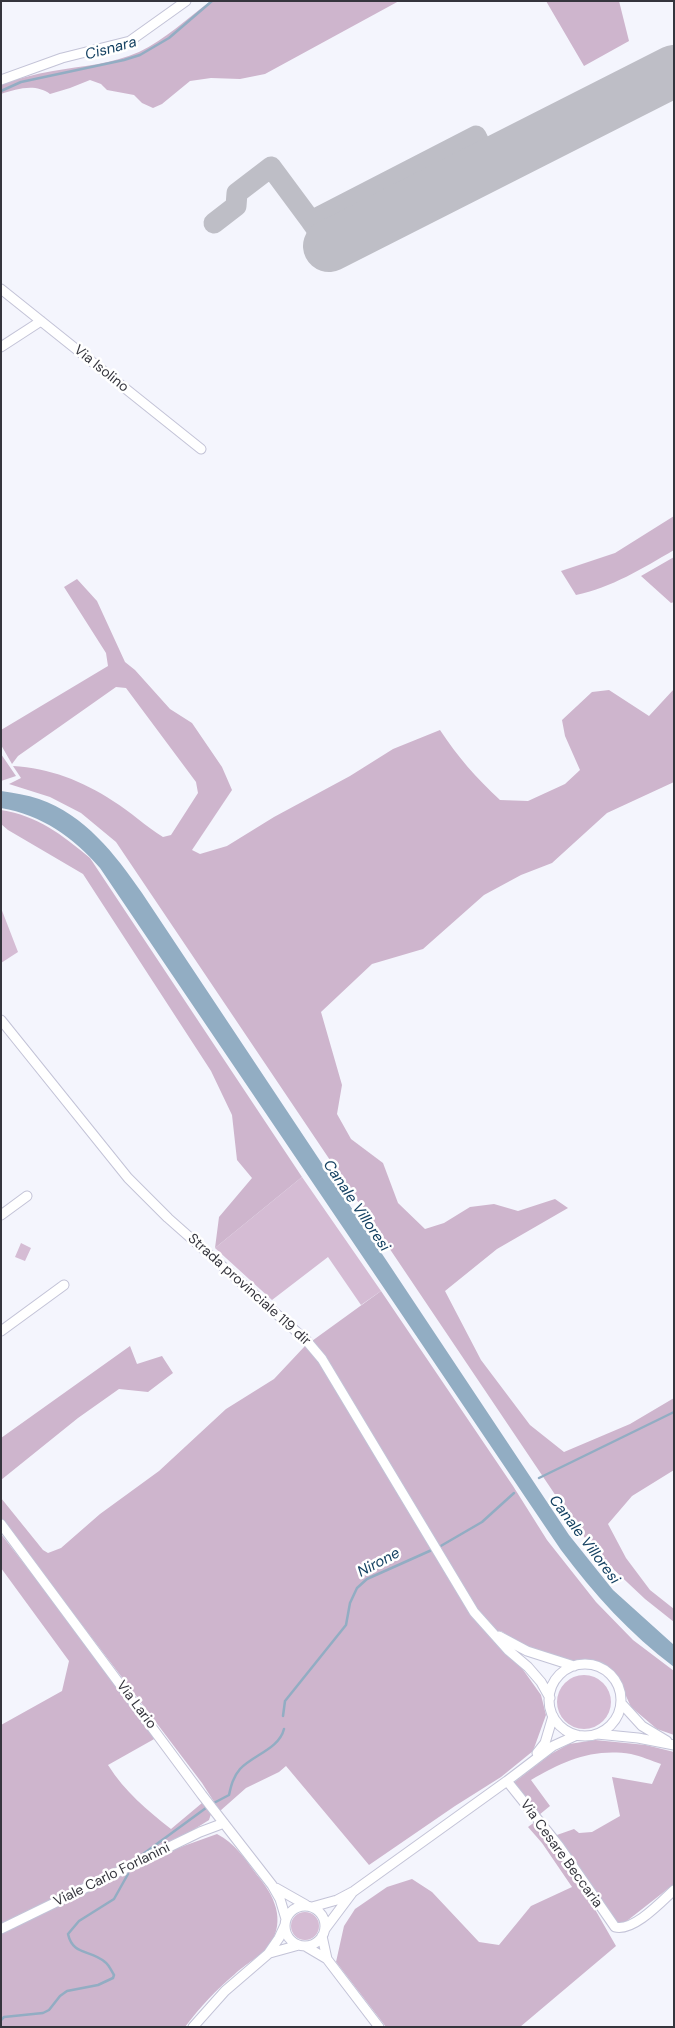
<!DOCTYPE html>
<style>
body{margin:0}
#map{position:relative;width:675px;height:2028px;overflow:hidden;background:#f4f5fd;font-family:"DM Sans",sans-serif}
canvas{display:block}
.frame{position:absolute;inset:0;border:2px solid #35353d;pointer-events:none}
</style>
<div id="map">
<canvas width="675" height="2028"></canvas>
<div class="frame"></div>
</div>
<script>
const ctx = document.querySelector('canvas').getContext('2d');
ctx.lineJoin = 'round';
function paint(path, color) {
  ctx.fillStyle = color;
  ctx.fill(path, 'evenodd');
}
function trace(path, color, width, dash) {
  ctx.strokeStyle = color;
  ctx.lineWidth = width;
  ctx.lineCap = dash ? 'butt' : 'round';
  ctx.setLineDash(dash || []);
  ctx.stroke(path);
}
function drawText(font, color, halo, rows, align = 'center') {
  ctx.font = font + ' "DM Sans",sans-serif';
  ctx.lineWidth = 5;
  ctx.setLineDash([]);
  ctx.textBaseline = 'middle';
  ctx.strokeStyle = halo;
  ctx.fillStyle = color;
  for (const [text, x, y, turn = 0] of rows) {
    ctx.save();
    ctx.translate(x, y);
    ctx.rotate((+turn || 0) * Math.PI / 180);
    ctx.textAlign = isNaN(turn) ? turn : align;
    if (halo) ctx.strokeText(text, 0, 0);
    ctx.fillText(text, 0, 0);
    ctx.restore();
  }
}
paint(new Path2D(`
 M1 908 18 952 1 963Z
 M302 1177 381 1291 361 1305 328 1257 272 1300 215 1248Z
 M21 1243 31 1248 25 1261 15 1257Z
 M557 1702a27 27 0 1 1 54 0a27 27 0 1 1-54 0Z
 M291 1926a14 14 0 1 1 28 0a14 14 0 1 1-28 0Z`), '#d5bcd4');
paint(new Path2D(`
 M211 1H399L265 74 240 79 211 78 190 81 162 104 153 108 142 103 134 95 107 90 101 84 90 80 70 88 50 94C35 83 17 89 1 94V84C18 79 35 74 53 71 82 66 112 64 139 52 165 40 187 18 211 1Z
 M546 1H619L629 41 584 66Z
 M674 516V550C643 568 611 588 576 595L561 571 615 553Z
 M674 557V602L671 603 641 576Z
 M77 579 97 601 125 662 135 670 170 709 192 723 222 767 232 790 192 850 200 854 227 846 274 817 350 776 393 749 440 730C457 756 477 779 500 800L528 801 565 784 580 770 565 736 562 720 592 692 609 690 649 716 674 689V782L607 813 552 863 521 875 484 895 423 949 372 964 321 1012 342 1085 337 1114 351 1139 383 1163 398 1203 425 1229 444 1223 470 1207 494 1204 518 1211 555 1199 568 1208 497 1249 445 1291 481 1360 530 1425 564 1452 630 1424 674 1398V1470L632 1496 608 1524 626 1558 650 1590 674 1609V1622L645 1599 594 1551 556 1496 116 842 81 813 50 797 9 784 21 778 13 766C49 768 83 781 113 801 131 812 145 826 163 837L171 835 198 793 196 782 126 688 116 687 18 756 12 764 1 745V730L108 666 106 653 64 587Z
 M1 754 16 776 1 781Z
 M1 810C38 816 61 834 90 858L302 1177 215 1248 219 1217 252 1178 237 1160 232 1115 211 1071 83 874 8 830 1 824Z
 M381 1291 513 1486 547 1540 596 1602 633 1640 674 1671V1735L657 1729 631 1707 616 1674 606 1667 591 1661 575 1662 523 1645 501 1631 493 1641 519 1664 541 1695 546 1715 533 1751 501 1777 455 1806 369 1865 286 1766 279 1772 246 1788 220 1811 202 1783 1 1518V1498L43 1550 48 1553 61 1548 100 1514 159 1471 226 1409 274 1379 305 1346Z
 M130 1346 137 1364 162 1356 173 1373 148 1392 119 1389 78 1418 1 1480V1438Z
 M1 1534 115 1681 156 1738 108 1765C125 1792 147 1810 171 1829L202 1803 211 1814 209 1820 174 1842 178 1848 217 1834C235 1843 245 1859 257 1875 274 1895 286 1919 270 1945 264 1954 244 1965 235 1974 216 1990 200 2007 185 2027H1V1725L62 1691 69 1661 1 1568Z
 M595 1740 646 1745 674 1752V1884L623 1924 616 1923 574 1860 554 1836 574 1829 579 1833 592 1832 620 1816 612 1777 652 1784 661 1764C652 1761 641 1756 631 1754 592 1748 564 1761 531 1780L550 1806 539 1815 512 1784 551 1754 569 1744Z
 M536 1821 585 1892 616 1946 520 2027H386L336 1962 344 1926 355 1909 387 1887 412 1879 432 1892 479 1942 499 1945 531 1906 572 1887 542 1843 528 1827Z`), '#ceb5cd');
paint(new Path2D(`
 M1 791C14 793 27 795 39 799 85 815 115 854 142 893L569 1535 613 1590 674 1645V1667C630 1634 594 1594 561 1550L100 868C73 837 42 815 1 808Z`), '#92adc3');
trace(new Path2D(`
 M1 91 21 82 124 60 140 55 169 38 212 1
 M539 1478 674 1412
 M439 1547 482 1522 514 1493
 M283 1716 285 1701 346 1625 350 1603 357 1588 367 1579 434 1549
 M139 1857 210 1805 229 1795C231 1786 233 1777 240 1769 253 1755 279 1749 284 1729
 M1 2020 4 2017 43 2013 49 2010 60 1996 67 1991 98 1985 113 1978 114 1975C111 1970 109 1965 105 1962 90 1949 73 1956 68 1934L79 1921 114 1899 128 1874`), '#92adc3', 2.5);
trace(new Path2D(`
 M214 223 236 206 237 193 271 167 311 221
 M329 246 311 221 476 136 490 165`), '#bebec6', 21);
trace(new Path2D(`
 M329 246 674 71`), '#bebec6', 52);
const minor = new Path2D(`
 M1 80 62 58 130 41 186 1
 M1 289 201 449
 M1 347 41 321
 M1 1020 128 1178 168 1218 306 1340 322 1359 474 1612 508 1650 528 1667 541 1682 550 1698
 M1 1215 27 1196
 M1 1331 64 1285
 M1 1524 202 1795 272 1885 280 1899 286 1919
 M499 1636 527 1651 574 1666
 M549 1700a36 36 0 1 1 72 0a36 36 0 1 1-72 0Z
 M621 1703 642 1726 667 1741
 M597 1734 638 1738 674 1745
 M537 1753 545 1743 553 1716
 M507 1781 559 1846 615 1927C633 1932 661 1902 674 1890
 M276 1888 306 1905
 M285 1926a20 20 0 1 1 40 0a20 20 0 1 1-40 0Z
 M312 1907 337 1900 354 1891 507 1781 553 1746 577 1735
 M1 1929 200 1832 224 1823
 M325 1929 352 1893
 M322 1936 327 1959
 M305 1946 327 1959 379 2027
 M270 1953 299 1945
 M193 2027 225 1991 268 1954 279 1938 285 1925`);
trace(minor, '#c3c3d7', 11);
trace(minor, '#fff', 9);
drawText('14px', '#35353d', '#fff', [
 ["Via Isolino",101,369,39],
 ["Strada provinciale 119 dir",249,1290,42],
 ["Via Lario",136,1705,53],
 ["Via Cesare Beccaria",561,1854,54],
 ["Viale Carlo Forlanini",112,1875,-26]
]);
drawText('italic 15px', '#144162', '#fff', [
 ["Cisnara",111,49,-15],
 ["Canale Villoresi",356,1206,56],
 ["Canale Villoresi",584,1540,53],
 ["Nirone",379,1563,-28]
]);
</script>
